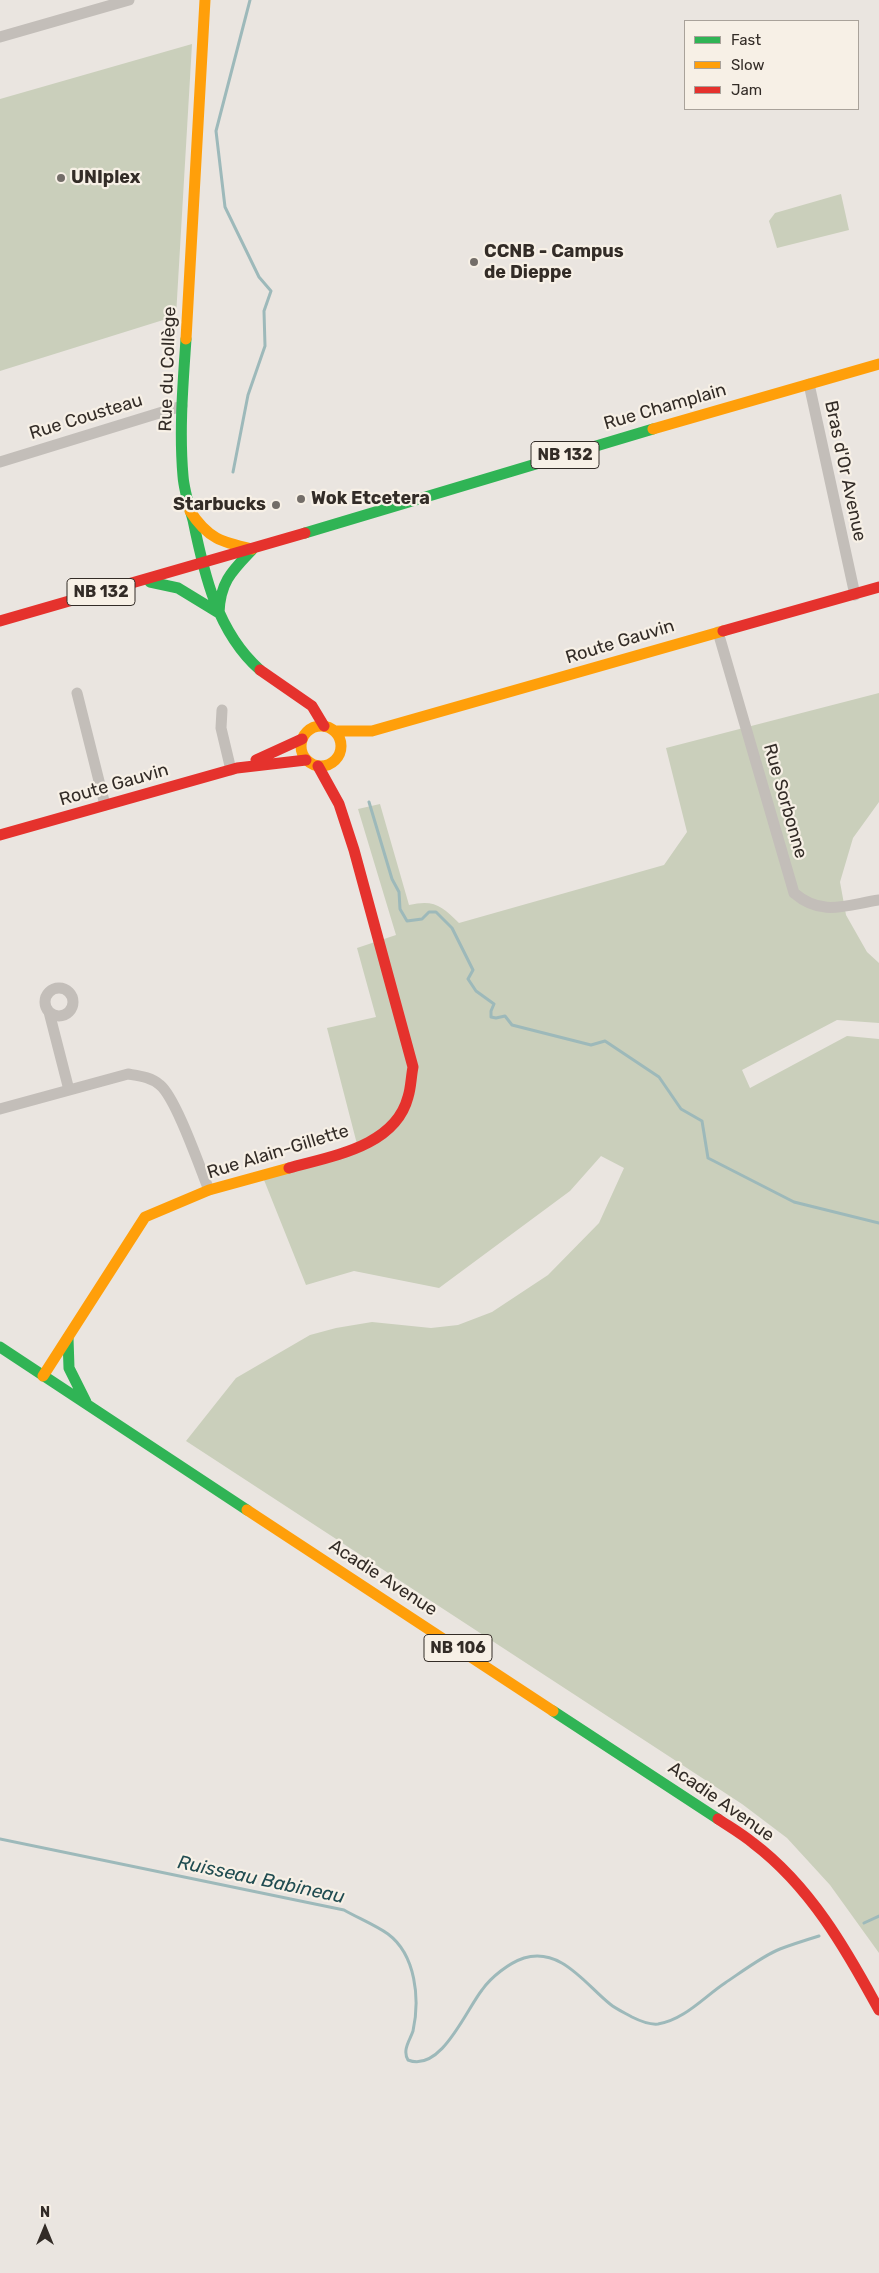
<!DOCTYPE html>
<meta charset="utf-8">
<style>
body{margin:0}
#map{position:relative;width:879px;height:2273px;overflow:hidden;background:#eae5e0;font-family:Rubik,sans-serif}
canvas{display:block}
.legend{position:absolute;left:684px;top:20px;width:175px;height:90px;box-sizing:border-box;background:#f7f0e6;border:1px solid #a9a29a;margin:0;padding:6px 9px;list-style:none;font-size:15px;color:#332c27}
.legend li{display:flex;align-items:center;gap:10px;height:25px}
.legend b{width:25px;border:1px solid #a9a29a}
.north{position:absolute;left:20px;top:2203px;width:50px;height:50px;-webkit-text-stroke:4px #f7f0e6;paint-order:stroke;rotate:0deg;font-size:14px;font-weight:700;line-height:20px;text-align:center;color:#332c27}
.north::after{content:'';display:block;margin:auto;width:18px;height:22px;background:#332c27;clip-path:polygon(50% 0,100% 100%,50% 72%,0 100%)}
</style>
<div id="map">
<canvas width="879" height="2273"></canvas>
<ul class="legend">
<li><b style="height:6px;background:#30b455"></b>Fast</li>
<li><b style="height:6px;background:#ff9f0a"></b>Slow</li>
<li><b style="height:6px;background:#e5322d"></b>Jam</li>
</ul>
<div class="north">N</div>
</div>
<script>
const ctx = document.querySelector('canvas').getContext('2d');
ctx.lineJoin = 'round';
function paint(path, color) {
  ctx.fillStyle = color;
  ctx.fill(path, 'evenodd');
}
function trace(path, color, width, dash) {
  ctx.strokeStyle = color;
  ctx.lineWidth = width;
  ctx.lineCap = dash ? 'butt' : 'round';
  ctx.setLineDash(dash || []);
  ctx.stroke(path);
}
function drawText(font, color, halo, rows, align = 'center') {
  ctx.font = font + ' Rubik,sans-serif';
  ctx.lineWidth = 4.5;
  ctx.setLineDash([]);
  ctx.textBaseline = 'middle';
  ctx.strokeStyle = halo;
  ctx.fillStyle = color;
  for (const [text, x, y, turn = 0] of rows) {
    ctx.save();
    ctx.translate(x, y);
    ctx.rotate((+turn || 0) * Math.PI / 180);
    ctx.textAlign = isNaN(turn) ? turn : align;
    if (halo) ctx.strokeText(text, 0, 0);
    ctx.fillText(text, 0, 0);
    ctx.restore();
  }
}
paint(new Path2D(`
 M192 44 176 316 0 371V99Z
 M841 194 849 230 777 248 769 221 775 213Z
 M879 693V802L853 838 840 882 846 915 867 952 879 963V1023L837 1020 742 1070 750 1088 847 1036 879 1039V1953L830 1885 787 1838 742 1804 186 1441 236 1378 310 1335 336 1328 372 1322 431 1328 458 1325 492 1312 548 1275 599 1223 624 1168 601 1156 570 1191 439 1288 354 1271 306 1285 262 1175 358 1148 327 1028 376 1017 357 948 396 935 358 809 380 804 409 905C434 899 442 906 459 923L664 865 687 832 666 748Z`), '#cacfbb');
trace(new Path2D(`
 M233 472 248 395 265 346 264 311 271 291 259 277 225 207 216 131 250 0
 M369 802 392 879 399 892 400 909 407 921 422 919 429 912H436L452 928 473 970 468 979 476 991 494 1004 491 1011V1017L496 1018 505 1016 512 1025 591 1045 605 1041 659 1077 681 1109 702 1121 708 1158 794 1202 879 1223
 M0 1839 344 1910C358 1918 375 1925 388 1934 416 1955 420 1999 413 2031 410 2040 402 2050 408 2060 441 2073 466 2010 482 1990 491 1977 509 1963 524 1958 561 1947 585 1984 610 2004 616 2009 625 2013 632 2017 640 2021 649 2025 658 2024 684 2020 704 1997 725 1983 740 1973 764 1955 780 1949 793 1944 806 1940 819 1936
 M864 1923 879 1916`), '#9db9ba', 3);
trace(new Path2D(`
 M0 37 129 0
 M809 384 855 595
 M0 462 182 406
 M718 632 794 893C822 917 846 905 879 900
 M77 693 105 805
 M222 710 221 728 231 770
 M45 1002a14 14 0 1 1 28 0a14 14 0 1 1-28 0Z
 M49 1012 69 1090
 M0 1109 128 1074C140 1076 151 1077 160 1085 176 1098 200 1168 209 1190`), '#c3beb9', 11);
trace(new Path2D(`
 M186 339C183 384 179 430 183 476 184 490 189 506 193 520 204 574 217 632 260 670
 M305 533 653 429
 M150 582 178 588 219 613
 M219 613C220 582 232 571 252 550
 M68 1338 69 1368 86 1402
 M0 1347 247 1510
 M553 1711 718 1819`), '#30b455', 11);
trace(new Path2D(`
 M186 339 205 0
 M653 429 879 364
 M190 511C208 539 222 542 252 549
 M301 746a20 20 0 1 1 40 0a20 20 0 1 1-40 0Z
 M335 731H372L723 631
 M43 1376 145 1217 209 1190 289 1168
 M247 1510 553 1711`), '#ff9f0a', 11);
trace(new Path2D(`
 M0 621 305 533
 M723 631 879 587
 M260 670 312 706 324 726
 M256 760 302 739
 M0 835 237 768 306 760
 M289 1168C331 1156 395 1147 408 1097 411 1088 411 1077 413 1067L354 850 339 804 318 766
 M718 1819C730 1827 742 1834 753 1843 810 1886 846 1949 879 2010`), '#e5322d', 11);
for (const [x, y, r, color] of [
 [61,178,5,"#736d68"],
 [474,262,5,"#736d68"],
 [301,499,5,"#736d68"],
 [276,505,5,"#736d68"]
]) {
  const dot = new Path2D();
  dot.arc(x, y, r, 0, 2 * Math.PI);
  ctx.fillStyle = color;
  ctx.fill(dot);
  trace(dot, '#f7f0e6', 2);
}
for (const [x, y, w] of [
 [565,455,68],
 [101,592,68],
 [458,1648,68]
]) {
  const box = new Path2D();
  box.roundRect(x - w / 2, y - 13.5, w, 27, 4);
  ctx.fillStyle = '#f7f0e6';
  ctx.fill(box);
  trace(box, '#332c27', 1);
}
drawText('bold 16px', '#332c27', null, [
 ["NB 132",565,455],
 ["NB 132",101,592],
 ["NB 106",458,1648]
]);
drawText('bold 18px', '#332c27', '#f7f0e6', [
 ["UNIplex",71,178],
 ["CCNB - Campus",484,252],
 ["de Dieppe",484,273],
 ["Wok Etcetera",311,499],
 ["Starbucks",266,505,"right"]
], 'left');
drawText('18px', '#332c27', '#f7f0e6', [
 ["Rue du Collège",168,369,-88],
 ["Rue Champlain",665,407,-16],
 ["Rue Cousteau",86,417,-17],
 ["Bras d'Or Avenue",845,471,78],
 ["Route Gauvin",620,642,-17],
 ["Route Gauvin",114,785,-16],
 ["Rue Sorbonne",785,801,74],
 ["Rue Alain-Gillette",278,1152,-17],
 ["Acadie Avenue",383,1578,33],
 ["Acadie Avenue",721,1802,35]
]);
drawText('italic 19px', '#204c51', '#f7f0e6', [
 ["Ruisseau Babineau",261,1880,12]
]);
</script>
